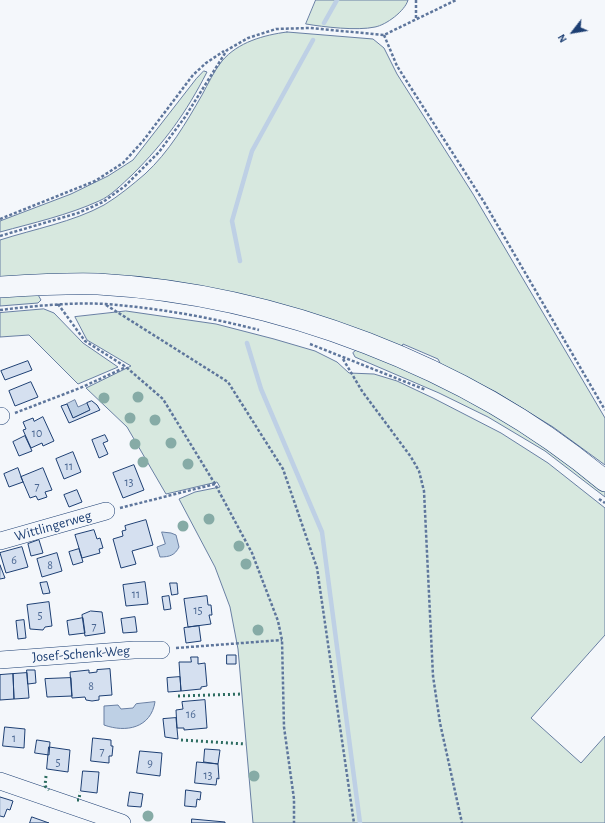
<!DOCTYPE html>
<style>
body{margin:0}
#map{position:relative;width:605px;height:823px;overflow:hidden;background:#f4f7fb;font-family:"Alegreya Sans",sans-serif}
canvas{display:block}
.north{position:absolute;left:553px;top:12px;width:40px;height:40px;-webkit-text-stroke:3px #f4f7fb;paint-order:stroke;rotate:239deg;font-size:11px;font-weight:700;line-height:16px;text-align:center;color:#1d3f73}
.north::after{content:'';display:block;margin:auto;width:14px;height:18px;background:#1d3f73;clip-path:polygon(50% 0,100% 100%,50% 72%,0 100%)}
</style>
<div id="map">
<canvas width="605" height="823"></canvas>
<div class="north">N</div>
</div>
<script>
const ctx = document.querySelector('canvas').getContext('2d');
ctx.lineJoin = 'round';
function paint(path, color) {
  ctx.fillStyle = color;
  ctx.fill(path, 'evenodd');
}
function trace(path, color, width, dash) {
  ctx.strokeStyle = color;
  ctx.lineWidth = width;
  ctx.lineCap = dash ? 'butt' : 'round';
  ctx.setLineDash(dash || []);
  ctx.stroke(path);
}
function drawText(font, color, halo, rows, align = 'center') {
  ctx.font = font + ' "Alegreya Sans",sans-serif';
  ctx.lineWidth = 3;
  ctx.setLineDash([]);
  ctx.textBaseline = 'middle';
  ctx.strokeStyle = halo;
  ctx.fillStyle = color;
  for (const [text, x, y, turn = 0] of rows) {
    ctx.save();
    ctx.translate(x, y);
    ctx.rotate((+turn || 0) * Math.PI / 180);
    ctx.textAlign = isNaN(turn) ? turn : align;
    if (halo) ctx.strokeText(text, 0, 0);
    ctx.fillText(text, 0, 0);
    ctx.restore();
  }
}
const green = new Path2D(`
 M316 0H408C405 11 386 25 375 27 357 31 324 27 306 24Z
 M287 32 373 39 384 48 397 74 473 194 605 418V465L553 427 496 392 441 365 438 359 403 344 400 350 285 308 0 280V240C34 229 73 222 104 205 119 196 132 185 145 174 169 152 186 123 202 95 208 84 214 71 222 61 238 42 264 35 287 32Z
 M204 71 207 72C186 113 165 142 132 175 122 184 111 196 99 201 68 215 33 223 0 232V221L71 194 108 176 133 160 196 79Z
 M37 293 41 300 38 303 0 306V294Z
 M44 309 54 313 83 343 118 367 78 384 29 335 0 337V313Z
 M126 311 216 324 274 339 315 351 337 362 349 373 374 374 397 381 433 398 501 433 548 463 605 508V635L531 718 581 763 605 736V823H253L238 649 230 607 215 567 179 499 195 492 220 487 217 482 166 494 127 427 86 388 131 366 87 340 75 317Z
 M358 349 469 396 605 488V497L545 451 488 417 439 393 355 357 353 353Z`);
paint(green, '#d7e8df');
trace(green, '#687fa3', 1);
const water = new Path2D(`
 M75 400 78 407 87 403 90 410 73 418 67 404Z
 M162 532 171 533 176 535 179 547C175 555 170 557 160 557L157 547 165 544Z
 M155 702C151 728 126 733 104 725V706L118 705 121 709 133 708 136 704Z`);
paint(water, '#bed0e5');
trace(water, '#687fa3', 1);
trace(new Path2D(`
 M324 23 337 0
 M240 261 232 221 252 151 313 40
 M247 343 261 389 322 532 360 823`), '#bed0e5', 4.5);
const building = new Path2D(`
 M28 361 32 370 5 380 1 371Z
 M31 382 38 397 15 406 9 391Z
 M92 401 97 405 100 410 69 423 61 406 67 404 73 418 90 410 87 403Z
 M43 417 54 441 43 446 42 443 31 448 23 430 26 429 23 422 33 418 34 421Z
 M105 435 108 441 103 443 108 454 99 458 92 440Z
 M25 436 32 451 19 456 13 442Z
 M73 452 81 472 64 479 56 459Z
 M134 465 144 490 123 498 113 473Z
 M18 468 23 482 9 487 4 474Z
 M43 468 52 490 45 492 47 497 38 500 36 496 30 498 21 477Z
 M77 490 82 502 69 507 64 495Z
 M146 520 153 545 132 551 136 564 121 568 113 539 123 536 122 531 126 530 125 526Z
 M94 530 97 539 100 538 103 548 99 549 100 553 82 558 75 535Z
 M39 540 43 553 31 556 28 544Z
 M22 547 28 567 6 573 0 553Z
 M79 549 83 562 73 565 69 552Z
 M57 553 62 571 42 577 37 559Z
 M0 565 5 578 0 579Z
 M47 582 50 593 43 594 40 583Z
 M145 582 148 604 126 606 123 585Z
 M170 583H177L178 594 172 595Z
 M169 596 171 609 164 610 162 597Z
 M207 596 208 605H211L212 615H209L211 624 188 627 184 599Z
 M49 602 52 626 45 627 43 630 30 629 27 605Z
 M91 611 102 612 105 633 85 636 82 615Z
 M135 617 137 632 123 633 121 619Z
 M83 618 85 633 69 635 67 621Z
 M24 620 26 638 18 639 16 621Z
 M199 626 201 641 186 643 184 628Z
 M227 655H236V664H227Z
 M191 657H198V664L205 663 207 686 201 687V689L181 691 179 662H191Z
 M110 669 112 695 99 696V700L92 701 86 700 85 697 72 698 70 672 89 670V673L97 672V670Z
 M27 670H35L36 683 28 684Z
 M27 673 29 698 14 699 13 674Z
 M13 674 14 699 0 700V675Z
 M180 677 181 691 168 692 167 678Z
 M71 678 72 696 47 697 45 679Z
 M205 700 207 728 184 730V728H177L176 710 183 709 182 702Z
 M176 718 178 739 165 737 163 719Z
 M5 727 25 729 24 748 3 746Z
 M93 738 111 740V746H113L112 756H109V763L91 761Z
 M37 740 50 742 49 755 35 753Z
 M49 747 70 750 68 772 47 769Z
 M205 749 220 750 218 764 204 762Z
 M140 751 162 753 160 776 137 773Z
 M197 762 218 764 219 779 217 778 216 785 195 783Z
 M83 771 99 772 97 793 81 791Z
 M186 790 201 792 200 800 197 799 196 807 185 806Z
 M130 792 143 794 141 807 128 806Z
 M0 797 13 801 10 810 7 809 4 817 0 816Z
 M32 817 49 823H30Z
 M192 819 225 822V823H192Z`);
paint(building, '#d5e0f0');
trace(building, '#1d3f73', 1);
const minor = new Path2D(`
 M0 416H1
 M0 541 106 511
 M0 660 134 650H161
 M0 781 122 823`);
const major = new Path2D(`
 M0 287C32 285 66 283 98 284 276 294 468 366 605 481`);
trace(minor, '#1d3f73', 18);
trace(major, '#1d3f73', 22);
trace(new Path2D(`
 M416 0V19
 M384 35 397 66 484 202 605 410
 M0 219 95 181 123 163 143 141 193 75 206 63 224 51
 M0 236 78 213 103 202 125 186 159 152 185 117 227 50 248 38 276 29 310 28 384 35 456 0
 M58 304 85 341 126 367 163 399 215 484 252 553 278 621 282 640 284 727 294 799V823
 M106 305 228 382 283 469 317 568 354 823
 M0 310C35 306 71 302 106 304 157 308 209 317 259 330
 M310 344 426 390
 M343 359 362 391 411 457 419 471 424 491 433 676 440 723 462 823
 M15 413 80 388 126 367
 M599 499 605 503
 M120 508 215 484
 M176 648 282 640`), '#5e769c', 2.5, [3, 2]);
trace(minor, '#f4f7fb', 17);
trace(major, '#f4f7fb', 21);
trace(new Path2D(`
 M178 696 242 694
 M181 740 246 744
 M46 776 45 786 49 790
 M77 800H79L80 792`), '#2c6c60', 3, [2, 3]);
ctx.fillStyle = '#86aba6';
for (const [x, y] of [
 [138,397],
 [104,398],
 [130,418],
 [155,420],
 [171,443],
 [135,444],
 [143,462],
 [188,464],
 [209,519],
 [183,526],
 [239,546],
 [246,564],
 [258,630],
 [254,776],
 [148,816]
]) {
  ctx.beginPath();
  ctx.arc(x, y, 5.5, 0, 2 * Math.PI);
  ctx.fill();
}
drawText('12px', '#4b6792', null, [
 ["10",37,433],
 ["11",69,466],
 ["13",129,482],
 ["7",37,486],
 ["6",14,560],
 ["8",50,565],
 ["11",136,594],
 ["15",198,610],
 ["5",40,615],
 ["7",94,626],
 ["8",91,686],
 ["16",191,714],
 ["1",14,738],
 ["7",102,751],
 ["5",58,762],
 ["9",150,763],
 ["13",208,775]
]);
drawText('14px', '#1d3f73', '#f4f7fb', [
 ["Wittlingerweg",53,526,-16],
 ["Josef-Schenk-Weg",81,654,-4]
]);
</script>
